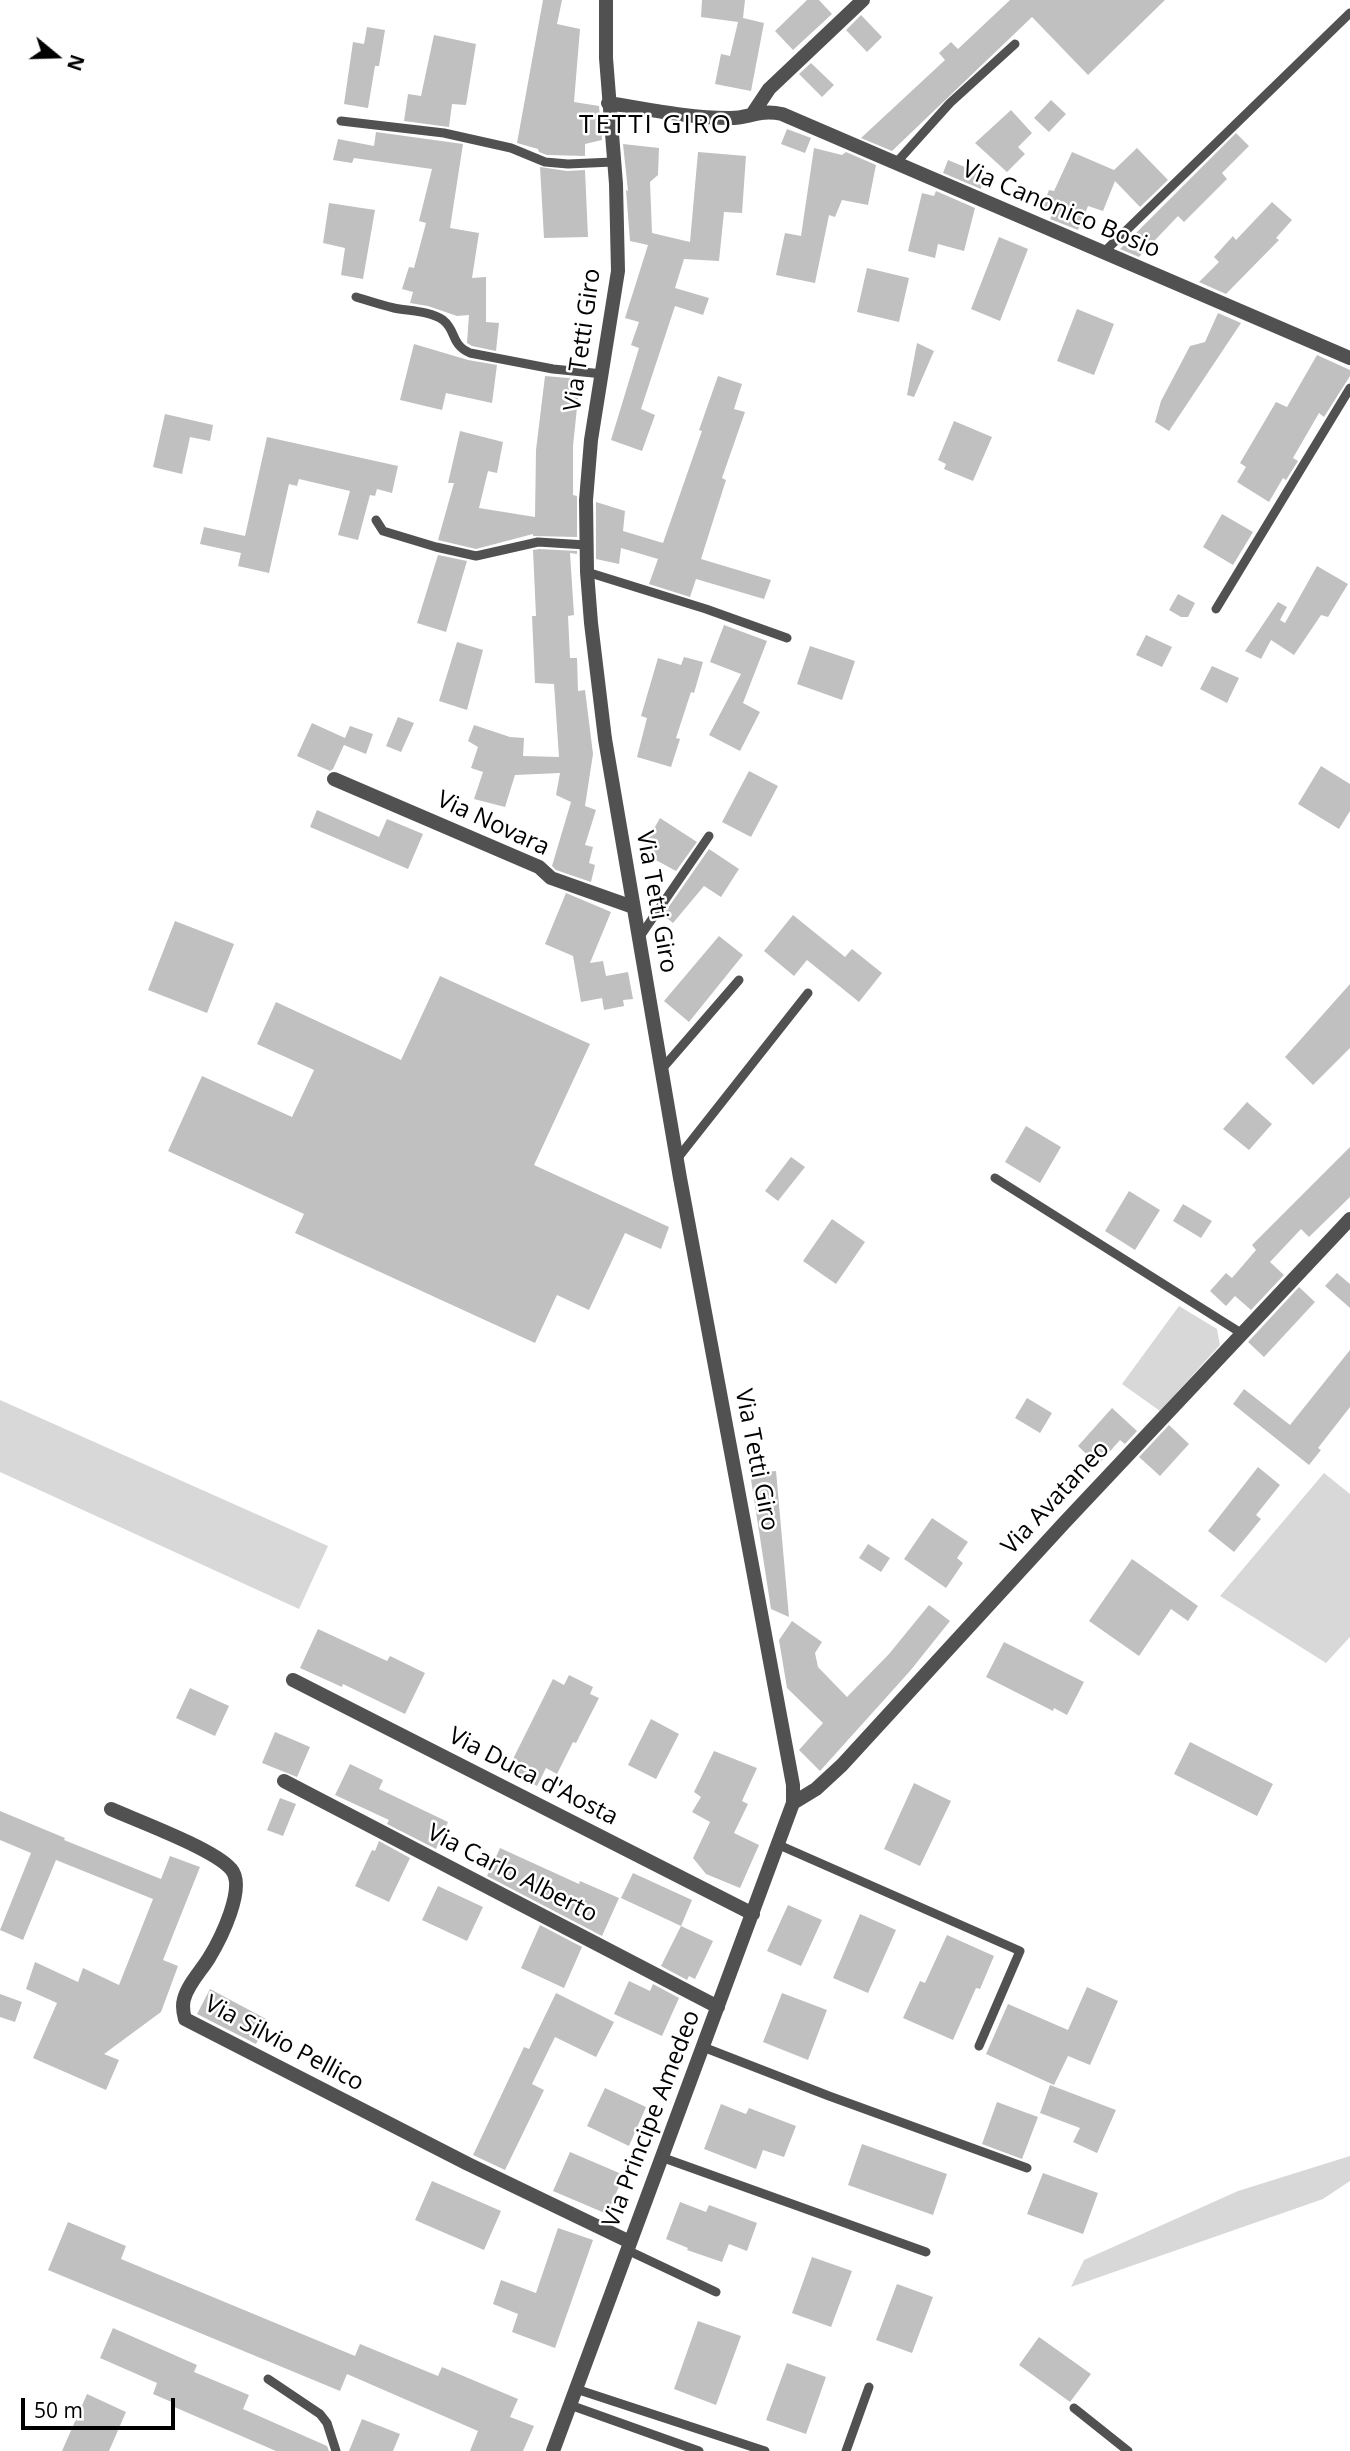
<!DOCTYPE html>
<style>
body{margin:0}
#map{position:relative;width:1350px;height:2451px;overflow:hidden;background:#fff;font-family:"Open Sans",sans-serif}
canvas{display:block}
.north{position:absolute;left:21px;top:21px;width:70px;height:70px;-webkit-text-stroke:5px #fff;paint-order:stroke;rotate:109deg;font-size:19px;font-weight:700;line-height:28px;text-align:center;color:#000}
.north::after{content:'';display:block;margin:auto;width:24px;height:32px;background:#000;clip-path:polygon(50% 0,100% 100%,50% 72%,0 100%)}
.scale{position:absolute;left:21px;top:2398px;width:154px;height:32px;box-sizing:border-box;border:4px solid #000;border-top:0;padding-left:9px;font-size:21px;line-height:24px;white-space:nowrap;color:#000;-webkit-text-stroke:5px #fff;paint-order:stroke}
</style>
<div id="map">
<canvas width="1350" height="2451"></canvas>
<div class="north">N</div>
<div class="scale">50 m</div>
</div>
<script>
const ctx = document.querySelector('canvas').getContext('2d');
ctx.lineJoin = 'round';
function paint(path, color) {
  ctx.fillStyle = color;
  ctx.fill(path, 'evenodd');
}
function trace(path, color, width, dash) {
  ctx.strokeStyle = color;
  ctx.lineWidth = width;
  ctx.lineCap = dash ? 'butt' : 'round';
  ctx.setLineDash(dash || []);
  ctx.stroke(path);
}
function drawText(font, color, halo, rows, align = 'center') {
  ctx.font = font + ' "Open Sans",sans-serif';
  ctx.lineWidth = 5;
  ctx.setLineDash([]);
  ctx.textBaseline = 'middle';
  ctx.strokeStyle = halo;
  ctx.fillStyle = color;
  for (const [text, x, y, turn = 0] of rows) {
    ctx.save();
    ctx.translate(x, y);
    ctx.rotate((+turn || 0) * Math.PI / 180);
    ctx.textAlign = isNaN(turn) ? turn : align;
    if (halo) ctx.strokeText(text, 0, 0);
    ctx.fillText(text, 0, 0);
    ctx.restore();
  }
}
paint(new Path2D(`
 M1179 1306 1217 1329 1220 1345 1160 1411 1122 1384Z
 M0 1400 328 1546 299 1609 0 1472Z
 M1324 1473 1350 1494V1637L1326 1663 1220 1596Z
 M1350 2156V2181L1323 2199 1071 2287 1084 2260 1238 2191Z`), '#d8d8d8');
paint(new Path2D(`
 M543 0H562L557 24 580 29 574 102 599 106 602 140 585 144V156L547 155 539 152 538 149 517 143Z
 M702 0H745L743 18 764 23 751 91 715 84 721 54 730 56 738 22 701 17Z
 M807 0H819L832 14 793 50 775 31Z
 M1010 0H1165L1088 75 1032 17 892 151 861 138 945 60 939 53 951 42 958 49Z
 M861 15 882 37 867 52 846 30Z
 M367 27 385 30 379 66H375L368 108 344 104 353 42 364 44Z
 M434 35 476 44 466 105 452 104 449 127 404 121 408 94 421 96Z
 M811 63 834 85 822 97 799 74Z
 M1051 100 1066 114 1049 132 1034 118Z
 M1011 110 1032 133 1018 147 1025 154 1007 172 975 143Z
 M787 129 811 138 805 153 781 144Z
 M376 132 463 144 450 228 479 233 472 278 486 277V322L499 323 496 351 472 346 467 343 469 315 457 316 428 306 410 303 413 292 402 289 409 267 414 268 426 223 419 221 432 169 354 158 352 163 333 160 338 139 374 146Z
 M1236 133 1249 146 1222 173 1227 179 1184 222 1178 216 1139 257 1120 249Z
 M623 144 659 148 658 175 650 182 652 233 690 242 698 152 746 156 742 213 724 212 719 261 684 259 675 288 709 298 703 315 675 306 641 409 655 415 642 451 611 440 639 348 631 345 639 322 625 318 648 245 630 241 626 190 628 191Z
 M814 148 842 155 846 152 876 165 868 205 842 200 835 217 829 215 815 283 776 275 785 233 801 236Z
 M1137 148 1168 180 1140 207 1115 181 1103 211 1088 206 1078 230 1050 219 1054 211 1043 206 1049 190 1054 191 1072 152 1114 170Z
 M948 160 984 175 981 189 943 173Z
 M540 167 567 171 585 170 588 237 544 238Z
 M936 191 975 208 964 251 938 244 935 258 908 251 922 193 934 196Z
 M1272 202 1292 220 1276 238 1279 240 1226 294 1199 282 1219 262 1214 257 1233 236 1236 240Z
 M329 203 375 210 363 279 341 275 345 248 323 243Z
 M999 237 1028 249 1000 321 971 309Z
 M867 268 909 278 899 322 857 312Z
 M1077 309 1114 324 1094 375 1057 361Z
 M1218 313 1241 323 1169 431 1155 422 1161 401 1190 346 1205 342Z
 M917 343 934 351 914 397 907 395Z
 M414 344 468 360 497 365 492 403 446 393 442 410 400 400Z
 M1317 355 1350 370V376L1324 417 1319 413 1293 458 1298 461 1286 480 1283 478 1269 502 1237 482 1246 467 1240 463 1276 402 1287 407Z
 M545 376 580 379 573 446V495L577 496V537L533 536V534L476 549 438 540 454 483H448L460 431 503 442 497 473 488 471 479 508 535 517 536 450Z
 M718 376 742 384 734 409 745 412 722 478 726 480 701 559 771 580 764 599 696 579 690 597 649 584 658 559 621 548 619 564 596 559V502L625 511 623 531 663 543 702 431 699 430Z
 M165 414 213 425 210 441 190 437 182 474 153 467Z
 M954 421 992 437 973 481 944 469 946 464 938 460Z
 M267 437 398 466 392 493 377 489 375 496 370 495 358 540 338 535 350 491 299 479 297 486 289 484 269 573 238 566 241 553 200 544 204 527 245 536Z
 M1222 514 1253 532 1233 565 1203 547Z
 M539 549 577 551V554L570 553 574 615 568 616 570 658H577L578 691 585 690 593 754 585 806 596 810 585 845 593 847 589 863 595 865 591 882 556 870 552 866 571 802 556 795 560 773 515 775 505 807 474 799 483 772 471 768 478 747 468 741 474 725 510 737 524 738 523 756 559 757 554 684 535 683 532 616H536L533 550Z
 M438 555 467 561 446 632 417 623Z
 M1317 566 1348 584 1328 617 1321 615 1294 655 1271 640 1261 659 1245 651 1278 602 1287 607 1280 620 1285 623Z
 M1178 594 1195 603 1188 617H1181L1169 610Z
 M724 625 767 641 743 703 760 712 740 751 709 735 741 674 710 662Z
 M1146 635 1172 647 1162 667 1136 655Z
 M457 642 483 650 467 710 439 701Z
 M810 646 855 661 842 700 797 684Z
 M684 657 703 662 694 693 691 692 676 738 680 739 671 767 637 757 647 718 641 716 658 658 681 665Z
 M1212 666 1239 678 1227 703 1200 689Z
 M398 717 414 723 401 752 386 746Z
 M312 723 345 738 350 726 373 734 366 754 344 745 333 769 330 771 297 756Z
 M1321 766 1350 784V811L1339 829 1298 804Z
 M749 771 778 786 751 837 722 822Z
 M317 810 379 837 387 819 423 834 408 869 310 827Z
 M660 818 697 842 676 871 641 852Z
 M709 849 739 869 721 897 704 886 673 923 663 915Z
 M566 893 611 912 590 963 603 961 606 976 628 972 633 999 623 1000 624 1006 604 1010 602 998 581 1002 573 956 545 944Z
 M793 915 845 957 852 949 882 973 859 1002 807 960 794 976 764 951Z
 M175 921 234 944 207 1013 148 990Z
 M719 936 743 955 689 1022 664 1001Z
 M440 976 590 1044 534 1165 669 1227 661 1249 625 1233 589 1310 557 1295 535 1343 295 1233 304 1214 168 1151 202 1076 292 1117 314 1070 257 1044 276 1002 401 1060Z
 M1350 984V1048L1313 1085 1285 1057Z
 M1247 1102 1272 1124 1249 1150 1223 1129Z
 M1026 1126 1061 1147 1040 1183 1005 1162Z
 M1350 1147V1197L1309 1237 1301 1229 1270 1262 1284 1275 1251 1310 1235 1296 1226 1306 1210 1291 1226 1273 1232 1278 1256 1250 1252 1245Z
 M791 1157 805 1167 778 1201 765 1191Z
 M1129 1191 1160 1210 1135 1250 1105 1231Z
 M1183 1204 1212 1221 1201 1238 1173 1221Z
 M832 1219 865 1242 836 1284 803 1261Z
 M1337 1273 1350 1284V1308L1325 1286Z
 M1299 1287 1315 1302 1264 1357 1248 1342Z
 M1350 1350V1407L1318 1448 1321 1450 1309 1465 1233 1404 1244 1389 1290 1425Z
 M1027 1398 1052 1413 1040 1433 1015 1418Z
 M1112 1408 1137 1431 1125 1444 1120 1440 1098 1465 1078 1446Z
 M1169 1425 1189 1444 1160 1476 1139 1457Z
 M1258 1467 1280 1485 1256 1515 1261 1519 1234 1552 1208 1531Z
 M776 1471 789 1617 771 1609 750 1473Z
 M932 1518 968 1542 957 1558 963 1563 946 1588 904 1559Z
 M868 1544 890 1558 881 1572 859 1558Z
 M1132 1559 1198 1606 1188 1621 1171 1609 1139 1656 1089 1621Z
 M929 1605 950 1621 910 1671 820 1771 799 1750 823 1723 787 1688 779 1640 792 1621 822 1642 815 1653 818 1667 847 1697 889 1654Z
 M318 1629 387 1661 390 1656 425 1673 405 1714 343 1684 342 1687 300 1668Z
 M1004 1642 1084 1682 1067 1715 1054 1708 1053 1711 986 1677Z
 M569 1675 593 1687 590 1694 599 1698 576 1743 573 1742 557 1774 546 1768 537 1786 514 1773 519 1762 513 1759 553 1679 564 1685Z
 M190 1688 229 1706 215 1736 176 1718Z
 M651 1719 679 1734 656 1779 628 1765Z
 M275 1732 310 1747 297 1777 262 1763Z
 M1190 1742 1273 1784 1257 1816 1174 1774Z
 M714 1751 757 1768 742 1801 748 1804 734 1833 759 1845 740 1888 706 1874 693 1858 710 1822 692 1812 701 1797 694 1792Z
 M350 1764 383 1780 379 1789 448 1822 436 1849 387 1824 389 1820 335 1795Z
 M914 1783 951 1801 920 1866 884 1849Z
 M280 1798 296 1804 283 1836 267 1830Z
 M0 1811 65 1838 64 1840 161 1879 170 1856 200 1867 163 1960 178 1966 161 2012 104 2054 119 2060 106 2090 33 2058 57 2003 26 1989 35 1962 78 1982 83 1968 119 1985 153 1899 56 1860 23 1940 0 1930 31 1853 0 1840Z
 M379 1841 410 1858 389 1902 355 1886 372 1850 375 1851Z
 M500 1848 579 1884 580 1881 619 1898 602 1936 487 1876Z
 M633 1873 692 1900 681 1926 621 1898Z
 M438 1886 483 1907 467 1941 422 1920Z
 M788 1905 822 1920 801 1966 767 1951Z
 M860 1914 896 1930 868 1993 833 1978Z
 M540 1925 582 1947 564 1988 521 1968Z
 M681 1926 713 1941 695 1979 689 1976 687 1980 661 1966Z
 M947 1935 994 1956 980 1989 976 1988 953 2040 903 2018 920 1981 925 1983Z
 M629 1981 650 1991 653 1984 679 1998 662 2036 614 2014Z
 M1087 1987 1118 2001 1090 2065 1068 2056 1054 2085 986 2054 1008 2004 1068 2030Z
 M210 1989 268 2020 256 2044 197 2014Z
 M556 1993 614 2022 596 2057 555 2037 532 2084 544 2090 505 2170 473 2155 524 2047 529 2049Z
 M782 1993 827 2010 808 2060 763 2042Z
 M0 1994 22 2002 15 2022 0 2017Z
 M1050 2085 1116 2110 1097 2153 1073 2142 1080 2128 1040 2113Z
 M605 2088 646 2107 629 2146 587 2126Z
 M997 2102 1038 2117 1022 2159 982 2144Z
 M721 2104 746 2114 749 2108 796 2126 784 2157 763 2150 756 2169 704 2149Z
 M862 2144 947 2174 933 2215 848 2185Z
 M570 2152 624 2175 607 2214 553 2191Z
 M1043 2173 1098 2193 1083 2234 1027 2214Z
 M432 2181 501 2211 484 2250 415 2220Z
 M680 2202 706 2212 709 2205 757 2223 747 2251 729 2244 722 2262 687 2250 688 2248 666 2239Z
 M68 2222 126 2246 121 2259 355 2356 360 2344 438 2376 442 2367 518 2399 510 2417 534 2426 523 2451H470L478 2431 347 2374 340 2391 48 2270Z
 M558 2228 593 2240 555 2348 512 2332 518 2314 493 2304 501 2280 536 2293Z
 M812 2257 852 2271 831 2327 792 2313Z
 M897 2284 933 2297 912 2353 876 2340Z
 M698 2321 741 2336 716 2405 674 2389Z
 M113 2328 197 2365 194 2372 249 2395 243 2409 327 2446 329 2451H276L172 2406 174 2403 153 2394 157 2383 100 2358Z
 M1039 2337 1091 2374 1070 2402 1019 2365Z
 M787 2363 826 2377 806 2434 766 2420Z
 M87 2394 126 2412 109 2451H62Z
 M362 2419 400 2434 393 2451H349Z`), '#c0c0c0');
trace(new Path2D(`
 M341 121 444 133 511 148 545 162 568 164 613 162
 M896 163 950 103 1015 44
 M1103 253 1350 13
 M356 297C369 301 381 305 394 308 409 311 430 311 443 320 457 331 450 344 470 353L553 369 603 374
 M376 520 383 531 436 547 476 556 538 542 586 545
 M587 572 706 609 787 638
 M1216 609 1350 388
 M639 938 709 836
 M661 1070 739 980
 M677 1159 808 993
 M995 1178 1241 1333
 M779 1845 1020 1951 979 2046
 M703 2047 829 2096 1027 2168
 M661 2157 926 2252
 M627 2250 716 2292
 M268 2379 320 2414 327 2423 336 2451
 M576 2389 765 2451
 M570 2405 699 2451
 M1074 2408 1128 2451
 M846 2451 869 2387`), '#515151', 9);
trace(new Path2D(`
 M608 103C647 109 689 118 728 118 748 119 758 109 782 114L1350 358
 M753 113 769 89 863 0
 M334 779 539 867 551 878 633 907
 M293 1680 753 1914
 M284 1781 718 2007
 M793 1803 816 1789 842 1765 1064 1523 1350 1219
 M111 1809C138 1821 214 1849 231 1869 247 1887 220 1940 209 1958 201 1971 188 1984 184 1999 182 2006 183 2012 185 2019L468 2164 630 2242
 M553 2451 793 1803V1785L680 1178 605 739 591 623 587 572 586 500 591 440 618 271 616 184 606 58V0`), '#515151', 14);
drawText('24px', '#000', '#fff', [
 ["Via Canonico Bosio",1061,210,23],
 ["Via Tetti Giro",583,340,-82],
 ["Via Novara",493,824,25],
 ["Via Tetti Giro",656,902,80],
 ["Via Tetti Giro",756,1460,79],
 ["Via Avataneo",1056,1498,-47],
 ["Via Duca d'Aosta",533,1777,27],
 ["Via Carlo Alberto",512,1874,27],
 ["Via Silvio Pellico",284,2044,28],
 ["Via Principe Amedeo",652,2119,-69]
]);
ctx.letterSpacing = '2px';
drawText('26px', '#000', '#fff', [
 ["TETTI GIRO",656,126]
]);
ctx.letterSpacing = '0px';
</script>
